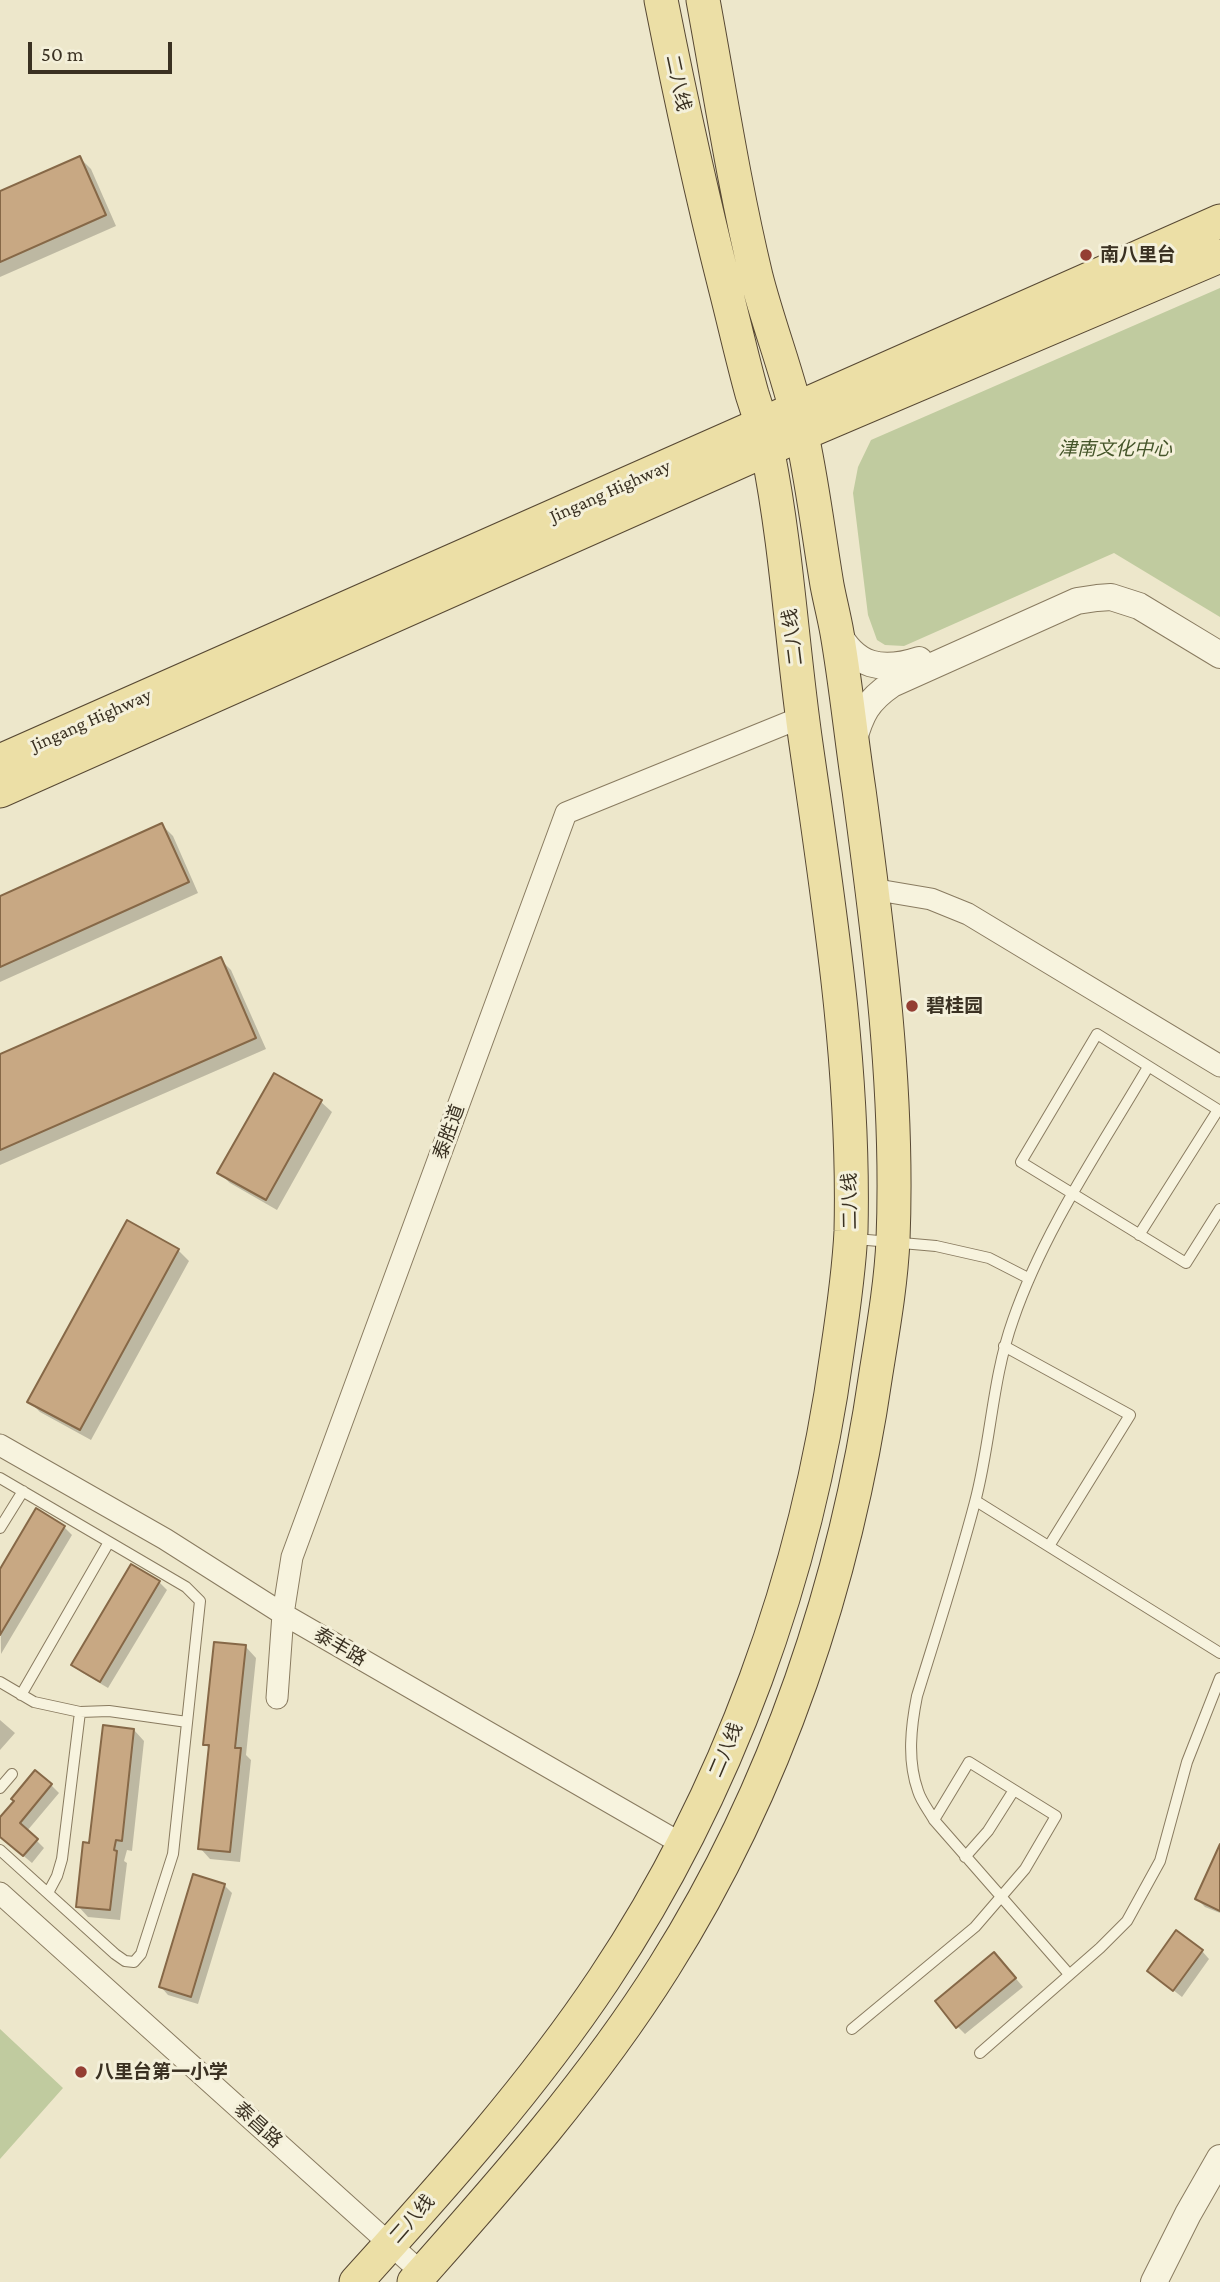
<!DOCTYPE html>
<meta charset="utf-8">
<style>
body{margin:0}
#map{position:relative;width:1220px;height:2282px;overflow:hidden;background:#ede7cb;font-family:"Crimson Pro",serif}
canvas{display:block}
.scale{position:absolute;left:28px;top:42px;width:144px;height:32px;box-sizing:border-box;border:4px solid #3a3122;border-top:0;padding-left:9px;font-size:21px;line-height:24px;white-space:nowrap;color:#3a3122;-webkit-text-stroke:5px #f4f0da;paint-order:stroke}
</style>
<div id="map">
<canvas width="1220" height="2282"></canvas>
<div class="scale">50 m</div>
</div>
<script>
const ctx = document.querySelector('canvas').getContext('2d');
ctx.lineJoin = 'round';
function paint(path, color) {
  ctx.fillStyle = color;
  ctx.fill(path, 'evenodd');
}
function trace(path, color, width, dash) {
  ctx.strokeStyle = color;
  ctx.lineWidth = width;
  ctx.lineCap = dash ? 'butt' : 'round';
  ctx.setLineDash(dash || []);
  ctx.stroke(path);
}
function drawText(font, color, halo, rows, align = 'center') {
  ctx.font = font + ' "Crimson Pro","Noto Sans SC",serif';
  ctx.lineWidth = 6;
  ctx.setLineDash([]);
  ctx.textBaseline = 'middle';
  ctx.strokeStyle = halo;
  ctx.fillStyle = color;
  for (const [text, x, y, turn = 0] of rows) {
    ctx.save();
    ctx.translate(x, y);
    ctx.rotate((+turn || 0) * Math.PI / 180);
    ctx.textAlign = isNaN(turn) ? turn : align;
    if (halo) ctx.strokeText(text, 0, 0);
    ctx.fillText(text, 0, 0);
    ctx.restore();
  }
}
paint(new Path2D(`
 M1220 288V617L1114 553 904 646 885 645 877 640 868 615 853 493 858 467 871 440Z
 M0 2029 63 2088 0 2159Z`), '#c0cb9f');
paint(new Path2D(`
 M80 158 91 169 116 226 0 277V193Z
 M162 825 173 836 198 893 0 982V898Z
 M221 960 231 970 266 1049 0 1165V1056Z
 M274 1076 321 1102 332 1112 277 1210 230 1183 219 1173Z
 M178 1250 189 1261 91 1440 40 1412 30 1402Z
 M64 1527 72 1535 1 1654 0 1572Z
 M159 1582 167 1590 108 1688 81 1672 73 1664Z
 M246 1647 256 1658 246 1755 251 1760 240 1862 210 1859 200 1848 210 1750 205 1744Z
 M0 1720 15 1733 0 1750Z
 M134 1730 144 1741 132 1851 127 1850 124 1861 127 1863 120 1920 88 1917 78 1906 90 1845Z
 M51 1785 59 1793 27 1831 44 1848 32 1863 13 1847 0 1830V1820Z
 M1220 1849V1913L1205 1907 1197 1899Z
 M224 1885 232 1893 198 2004 168 1995 161 1987Z
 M1202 1951 1209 1959 1182 1997 1149 1971Z
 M1002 1962 1023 1987 965 2034 958 2027Z`), '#0003');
const building = new Path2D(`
 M80 156 106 215 0 262V191Z
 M162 823 189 882 0 967V896Z
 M221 957 256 1038 0 1150V1054Z
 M274 1073 322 1100 266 1200 217 1173Z
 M127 1220 179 1249 80 1430 27 1402Z
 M36 1508 65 1526 0 1635V1569Z
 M131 1564 160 1581 100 1682 71 1665Z
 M214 1642 246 1645 235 1748H241L230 1852 198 1849 209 1745H203Z
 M103 1725 134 1729 122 1841 116 1840 114 1850 117 1851 110 1910 76 1907 83 1842 89 1843Z
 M35 1770 52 1784 20 1823 38 1839 23 1856 0 1837V1817L14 1801 11 1799Z
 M1220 1844V1911L1195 1899Z
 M193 1874 225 1884 191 1997 159 1987Z
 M1176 1930 1203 1950 1173 1991 1147 1971Z
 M994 1952 1016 1978 956 2028 935 2001Z`);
paint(building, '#c8a883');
trace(building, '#866847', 2);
const service = new Path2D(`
 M1220 1111 1097 1034 1021 1162 1186 1263 1220 1209
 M1139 1235 1218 1110
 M856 1239 936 1246 989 1258 1028 1278
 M1004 1346 1130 1415 1049 1546
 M0 1478 186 1587 200 1601 173 1854 141 1954 134 1962 125 1961 115 1954 0 1850
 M976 1501 1220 1653
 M0 1528 23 1491
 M0 1682 34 1702 80 1712 109 1711 187 1722
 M21 1695 109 1542
 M0 1788 12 1774
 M965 1857 988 1831 1014 1790
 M48 1893 57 1876 62 1859 80 1712
 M1068 1973 934 1820C929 1811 921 1801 918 1791 907 1760 911 1726 917 1696 937 1631 958 1567 975 1502 991 1442 992 1379 1013 1320 1044 1230 1100 1149 1148 1067
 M852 2029 975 1927 1025 1869 1056 1816 969 1762 934 1820
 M980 2053 1100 1948 1127 1921 1160 1861 1187 1762 1220 1678`);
const minor = new Path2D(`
 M872 889 931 899 968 914 1220 1066
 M0 1445 165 1539 283 1614 682 1844
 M277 1698 283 1614 292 1557 566 813 802 717
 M0 1893 422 2273`);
const tertiary = new Path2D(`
 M837 631C855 667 882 672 919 660
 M853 742C861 714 867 701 892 684L1077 601 1097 598 1111 597 1139 606 1220 655
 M1154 2282 1188 2214 1220 2158`);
const primary = new Path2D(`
 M0 761 1220 221
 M0 791 802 434 1220 256
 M356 2282C443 2186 532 2087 604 1979 728 1793 807 1574 837 1353 843 1313 849 1272 851 1231 855 1068 829 905 806 744 792 647 787 549 768 453 765 432 758 413 752 394 742 358 734 322 725 287 701 192 680 96 661 0
 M414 2282C503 2182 593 2080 664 1967 777 1788 846 1581 876 1373 883 1329 891 1284 893 1240 899 1089 879 939 859 790 851 737 846 685 837 633 834 616 830 601 827 585 819 537 813 488 803 440 792 384 770 331 756 276 734 185 720 92 703 0`);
trace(service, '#897b60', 12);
trace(minor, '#897b60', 23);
trace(tertiary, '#897b60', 28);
trace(primary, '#574833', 35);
trace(service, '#f7f3de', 10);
trace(minor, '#f7f3de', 21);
trace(tertiary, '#f7f3de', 26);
trace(primary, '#ecdfa6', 33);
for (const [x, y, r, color] of [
 [1086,255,7,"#943e33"],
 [912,1006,7,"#943e33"],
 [81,2072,7,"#943e33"]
]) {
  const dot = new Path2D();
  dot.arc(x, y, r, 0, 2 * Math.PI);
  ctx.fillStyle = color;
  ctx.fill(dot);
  trace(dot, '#f4f0da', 2.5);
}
drawText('19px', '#3a3122', '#f4f0da', [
 ["二八线",678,83,78],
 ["Jingang Highway",610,491,-24],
 ["二八线",793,637,-97],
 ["Jingang Highway",91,720,-24],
 ["泰胜道",449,1132,-70],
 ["二八线",850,1201,-91],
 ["泰丰路",340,1647,30],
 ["二八线",726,1750,-67],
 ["泰昌路",258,2125,42],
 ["二八线",412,2219,-49]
]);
drawText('bold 19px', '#3a3122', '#f4f0da', [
 ["南八里台",1100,255],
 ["碧桂园",926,1006],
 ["八里台第一小学",95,2072]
], 'left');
drawText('italic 19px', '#45552a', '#f4f0da', [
 ["津南文化中心",1115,449]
]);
</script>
